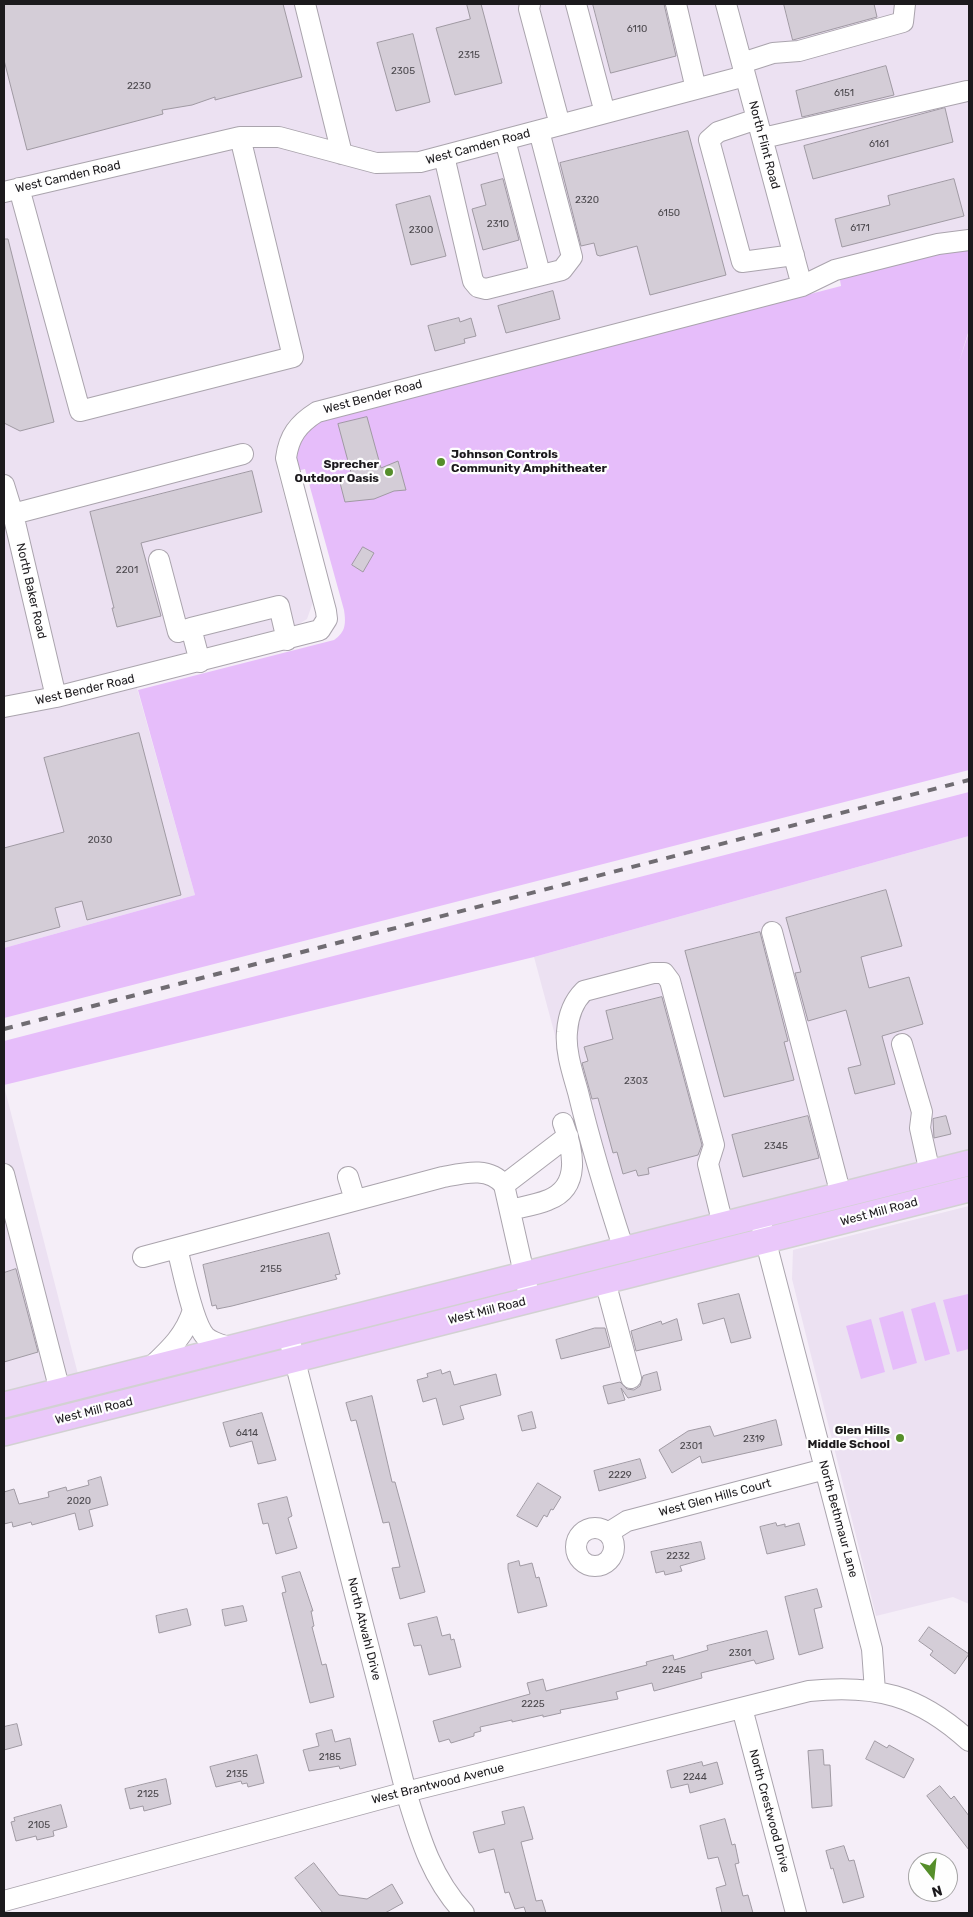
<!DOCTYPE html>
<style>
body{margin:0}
#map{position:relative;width:973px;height:1917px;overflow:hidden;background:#f5eef8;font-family:Rubik,sans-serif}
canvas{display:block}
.frame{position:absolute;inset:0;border:5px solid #1c1a1d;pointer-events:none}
.north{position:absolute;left:908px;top:1852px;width:50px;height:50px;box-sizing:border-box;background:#fefefe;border:1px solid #a4a3a4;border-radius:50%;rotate:164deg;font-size:14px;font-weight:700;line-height:20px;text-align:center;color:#1c1a1d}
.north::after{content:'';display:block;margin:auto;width:18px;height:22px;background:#558e2a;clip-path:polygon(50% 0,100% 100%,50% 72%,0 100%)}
</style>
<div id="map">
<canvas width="973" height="1917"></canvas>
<div class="frame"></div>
<div class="north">N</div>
</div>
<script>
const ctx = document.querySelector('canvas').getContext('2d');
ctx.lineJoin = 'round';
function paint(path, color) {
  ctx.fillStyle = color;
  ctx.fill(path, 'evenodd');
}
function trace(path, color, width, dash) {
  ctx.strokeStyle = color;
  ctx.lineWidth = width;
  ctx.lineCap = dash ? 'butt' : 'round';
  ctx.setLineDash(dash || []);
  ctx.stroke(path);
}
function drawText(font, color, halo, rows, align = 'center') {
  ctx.font = font + ' Rubik,sans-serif';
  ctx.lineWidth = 4.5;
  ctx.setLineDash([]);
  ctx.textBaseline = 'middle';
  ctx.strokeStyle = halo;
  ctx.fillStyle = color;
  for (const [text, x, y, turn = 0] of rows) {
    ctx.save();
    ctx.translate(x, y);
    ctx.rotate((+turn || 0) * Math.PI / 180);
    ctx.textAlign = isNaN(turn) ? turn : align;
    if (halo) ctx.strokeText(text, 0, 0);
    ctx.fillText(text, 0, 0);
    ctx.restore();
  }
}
paint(new Path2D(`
 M4 4H969V230L753 289 317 401 301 410 289 421 281 436 276 454 277 469 313 602 307 619 299 624 131 667 195 895 4 948Z
 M969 836V1154L611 1244 534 957Z
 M4 1086 79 1378 4 1397Z
 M969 1206V1604L953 1597 876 1616 792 1279 793 1250Z`), '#ece1f2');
paint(new Path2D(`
 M969 246V330L959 362 969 332V770L4 1018V948L195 895 138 690 334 640C346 632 346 623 344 610L305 469 297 471C296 446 300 440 316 423L841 286 839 274Z
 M969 792V836L534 957 4 1085V1041Z
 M968 1294 969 1349 957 1352 943 1300Z
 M935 1302 950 1354 925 1361 911 1309Z
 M903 1311 917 1363 893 1370 879 1318Z
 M871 1319 885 1372 861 1379 846 1326Z`), '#e6bdfa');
const building = new Path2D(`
 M4 4H283L302 77 215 100V97L192 105 162 110 163 114 27 150 4 60Z
 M467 4H481L502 83 455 95 436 28 470 19Z
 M593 4H664L676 56 611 73Z
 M784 4H874L877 17 793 40Z
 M413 34 430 102 396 111 377 43Z
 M886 66 894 95 802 117 796 91Z
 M945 108 953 142 813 179 804 146Z
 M688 131 726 275 650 295 637 246 600 256 597 255 594 243 581 246 560 163Z
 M503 179 519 240 483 250 472 209 486 205 481 185Z
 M954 179 964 216 842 247 835 219 890 205 888 196Z
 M430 196 446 256 411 265 396 205Z
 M4 239H8L54 422 20 431 4 423Z
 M553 291 560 319 506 333 498 306Z
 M459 318 460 322 471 318 476 336 464 339 465 343 435 351 428 326Z
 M367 417 381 468 398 461 406 490 394 491 374 499 345 502 339 479 352 476 338 424Z
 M252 471 262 512 141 543 161 616 117 627 112 608H114L90 512Z
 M363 547 374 553 363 572 352 565Z
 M139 733 181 895 87 920 82 901 55 908 60 927 4 942V848L64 832 44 758Z
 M886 890 902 946 861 957 869 988 909 977 923 1024 882 1036 895 1084 855 1094 848 1068 861 1065 846 1010 808 1021 795 973 801 972 786 918Z
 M760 932 788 1041 784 1042 794 1080 724 1097 685 951Z
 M662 997 702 1145 698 1155 648 1168 649 1174 638 1176 636 1170 623 1174 617 1152 613 1153 598 1098 592 1099 582 1063 588 1061 584 1047 613 1039 606 1011Z
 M808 1116 819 1158 743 1177 732 1135Z
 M946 1116 951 1134 934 1138 933 1119Z
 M329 1233 340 1274 335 1275 337 1279 232 1306 217 1309 216 1305 212 1306 203 1265Z
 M16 1269 38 1352 4 1362V1273Z
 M739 1294 751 1338 731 1343 724 1318 703 1324 698 1304Z
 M677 1319 682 1340 636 1351 631 1331 661 1321 662 1324Z
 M595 1328H605L610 1347 561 1359 556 1340Z
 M441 1370 442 1374 450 1371 454 1385 496 1374 501 1395 460 1406 464 1419 443 1425 436 1398 423 1402 417 1380 428 1377 427 1374Z
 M657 1372 661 1390 628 1398 621 1388 625 1400 608 1404 603 1386 620 1382 627 1389 634 1390 640 1386 643 1376Z
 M372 1396 392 1482H395L425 1592 400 1599 392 1568 400 1567 389 1522 383 1523 356 1420 351 1421 346 1403Z
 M532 1412 536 1428 522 1431 518 1416Z
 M262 1413 276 1460 258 1464 252 1441 230 1447 223 1423Z
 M776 1420 782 1445 702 1463 700 1456 672 1473 659 1450 688 1431 710 1426 714 1436Z
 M640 1459 646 1478 599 1491 594 1471Z
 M101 1477 108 1505 89 1510 93 1526 79 1530 75 1513 32 1525 31 1522 13 1527 12 1522 4 1524V1492L14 1489 19 1504 49 1497 48 1492 66 1487 67 1491 89 1485 88 1481Z
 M538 1483 561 1497 553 1510 551 1509 547 1517 544 1515 537 1527 517 1516Z
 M287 1497 292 1516 288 1518 297 1548 276 1554 268 1523 263 1524 258 1504Z
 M776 1523 777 1526 785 1524V1527L799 1523 805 1545 767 1554 760 1527Z
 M701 1542 705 1559 680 1566 682 1571 665 1575 664 1571 656 1573 651 1552Z
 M519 1561 520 1566 532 1563 536 1578 539 1577 547 1606 518 1613 508 1569V1564Z
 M300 1572 313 1611H311L314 1626 312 1627 322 1665 326 1664 334 1697 310 1703 282 1593 286 1592 282 1577Z
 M817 1589 822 1607 814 1609 823 1648 799 1655 785 1597Z
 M243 1606 247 1621 225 1626 222 1610Z
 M187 1609 191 1625 159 1633 156 1616Z
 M437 1617 442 1636 450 1634 451 1640 454 1639 461 1667 429 1675 421 1645 414 1646 408 1624Z
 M929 1627 969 1654 955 1674 930 1655 933 1651 919 1641Z
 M767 1631 774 1659 756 1664 754 1660 701 1673 702 1678 654 1691 652 1683 616 1692 618 1699 560 1710 561 1713 543 1717V1715L512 1722V1720L480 1727 481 1731 474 1733V1736L451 1743 449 1739 439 1742 433 1721 530 1694 527 1683 543 1679 546 1691 647 1665 646 1662 673 1655 674 1660 708 1650 707 1646Z
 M17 1724 22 1745 4 1750V1727Z
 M332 1730 335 1742 350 1738 356 1765 340 1769 339 1766 309 1771 303 1750 319 1746 316 1734Z
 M875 1741 887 1748 889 1745 914 1759 904 1778 866 1759Z
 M823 1750 824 1765H830L832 1806 812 1808 808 1751Z
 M257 1755 264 1783 248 1787 247 1783 242 1784 241 1781 216 1787 210 1767Z
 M702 1762 703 1766 717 1762 723 1784 690 1793 688 1784 671 1788 667 1771Z
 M166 1779 171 1804 144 1811 143 1806 130 1809 125 1789Z
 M940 1786 951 1799 954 1796 969 1816V1850L927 1796Z
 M61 1805 67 1827 53 1831 54 1836 37 1840 36 1836 16 1841 11 1822 15 1821 14 1818Z
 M524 1807 533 1839 521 1842 536 1901 542 1900 546 1913H526L524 1907 515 1909 509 1892 505 1893 494 1849 479 1853 473 1832 505 1824 502 1812Z
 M725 1819 732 1845 735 1844 739 1863 735 1864 743 1896 748 1895 753 1913H722L716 1888 726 1885 718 1857 708 1859 700 1826Z
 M844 1846 849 1861 854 1860 864 1897 843 1903 833 1868 831 1869 826 1851Z
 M314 1863 339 1895 367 1899 392 1884 403 1903 385 1913H323L295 1878Z`);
paint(building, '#d4cdd7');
trace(building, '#a09aa3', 1);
const minor = new Path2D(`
 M305 4 342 154
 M530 4 529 9 560 125
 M576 4 605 113
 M676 4 696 89
 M726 4 802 286
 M742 63 773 53 799 51 903 22 905 4
 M757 119 718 132 709 140 742 262 794 255
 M763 138 967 91
 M505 140 538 266V276
 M444 156 473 281 478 287 486 289 562 270 572 257 539 131
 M19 188 80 411 293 357 240 137
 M4 192 240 137H279L376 163 420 162 745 76
 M4 485 13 514 56 697
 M13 514 243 454
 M159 560 178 632 191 628 200 662
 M191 628 279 606 287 640
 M4 707 56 697 320 630 327 619 326 611 286 458C289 436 298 424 317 412L802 286 835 270 938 244 969 240
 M772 932 841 1195
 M902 1044 922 1112 920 1128 930 1173
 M4 1174 60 1391
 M348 1177 355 1200
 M504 1185 568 1136
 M510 1210C522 1207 536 1205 548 1200 582 1187 573 1149 563 1123
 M762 1227 872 1649 875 1691
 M177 1248C182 1267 193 1325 206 1337 213 1343 223 1345 231 1348
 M624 1250C607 1198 591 1146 578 1092 573 1074 565 1051 567 1032 568 1017 573 1002 584 991L653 973H664L670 981 714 1145 708 1164 723 1225
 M143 1257 443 1177C464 1173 489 1166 504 1185L530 1300
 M605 1281 631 1378
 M288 1334 406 1792C420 1838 431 1877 464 1913
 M149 1369C169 1350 185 1336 193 1310
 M576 1547a19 19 0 1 1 38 0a19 19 0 1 1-38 0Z
 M608 1533 627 1521 825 1469
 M742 1708 796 1913
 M4 1901 406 1792 809 1691C875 1684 919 1695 969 1741`);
const major = new Path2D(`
 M4 1405 969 1163
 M4 1433 969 1189`);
trace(minor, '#aaa4ad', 22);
trace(major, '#d2d1d2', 28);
trace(minor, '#fff', 20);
trace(major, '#eac8fa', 25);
trace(new Path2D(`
 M4 1029 969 780`), '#706c72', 4, [9, 9]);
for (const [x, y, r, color] of [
 [441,462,5,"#558e2a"],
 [389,472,5,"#558e2a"],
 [900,1438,5,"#558e2a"]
]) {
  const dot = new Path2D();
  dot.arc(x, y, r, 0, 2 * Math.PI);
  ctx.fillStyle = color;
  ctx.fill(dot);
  trace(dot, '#fefefe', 2);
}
drawText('10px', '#4a474c', null, [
 ["6110",637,29],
 ["2315",469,55],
 ["2305",403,71],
 ["2230",139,86],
 ["6151",844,93],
 ["6161",879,144],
 ["2320",587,200],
 ["6150",669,213],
 ["2310",498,224],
 ["6171",860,228],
 ["2300",421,230],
 ["2201",127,570],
 ["2030",100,840],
 ["2303",636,1081],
 ["2345",776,1146],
 ["2155",271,1269],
 ["6414",247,1433],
 ["2319",754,1439],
 ["2301",691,1446],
 ["2229",620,1475],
 ["2020",79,1501],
 ["2232",678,1556],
 ["2301",740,1653],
 ["2245",674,1670],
 ["2225",533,1704],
 ["2185",330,1757],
 ["2135",237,1774],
 ["2244",695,1777],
 ["2125",148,1794],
 ["2105",39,1825]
]);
drawText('12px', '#1c1a1d', '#fefefe', [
 ["North Flint Road",764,145,75],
 ["West Camden Road",478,147,-15],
 ["West Camden Road",68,177,-13],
 ["West Bender Road",373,397,-15],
 ["North Baker Road",31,591,77],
 ["West Bender Road",85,690,-13],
 ["West Mill Road",879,1212,-15],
 ["West Mill Road",487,1311,-14],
 ["West Mill Road",94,1411,-14],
 ["West Glen Hills Court",715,1498,-15],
 ["North Bethmaur Lane",838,1519,75],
 ["North Atwahl Drive",364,1629,76],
 ["West Brantwood Avenue",438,1784,-14],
 ["North Crestwood Drive",769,1811,75]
]);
drawText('bold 12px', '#1c1a1d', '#fefefe', [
 ["Johnson Controls",451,455,"left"],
 ["Community Amphitheater",451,469,"left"],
 ["Sprecher",379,465],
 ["Outdoor Oasis",379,479],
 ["Glen Hills",890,1431],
 ["Middle School",890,1445]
], 'right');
</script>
